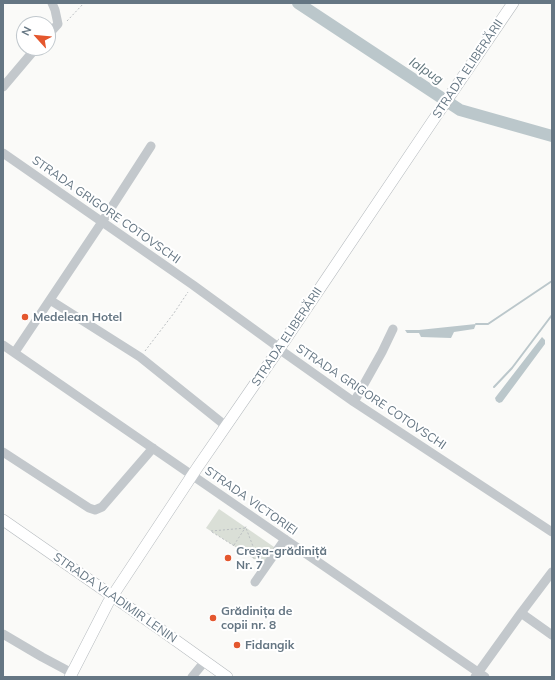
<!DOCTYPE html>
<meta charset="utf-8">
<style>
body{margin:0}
#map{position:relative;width:555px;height:680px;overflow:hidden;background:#fafaf8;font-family:Mulish,sans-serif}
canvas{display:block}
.frame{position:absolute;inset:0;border:4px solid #657683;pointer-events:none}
.north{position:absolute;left:16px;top:16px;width:40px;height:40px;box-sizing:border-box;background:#fff;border:1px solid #c1c8cd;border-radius:50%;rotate:297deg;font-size:11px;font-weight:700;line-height:16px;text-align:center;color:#657683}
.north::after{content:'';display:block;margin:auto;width:14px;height:18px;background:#e4572e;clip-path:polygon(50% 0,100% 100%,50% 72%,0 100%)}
</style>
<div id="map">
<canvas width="555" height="680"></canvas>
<div class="frame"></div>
<div class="north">N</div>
</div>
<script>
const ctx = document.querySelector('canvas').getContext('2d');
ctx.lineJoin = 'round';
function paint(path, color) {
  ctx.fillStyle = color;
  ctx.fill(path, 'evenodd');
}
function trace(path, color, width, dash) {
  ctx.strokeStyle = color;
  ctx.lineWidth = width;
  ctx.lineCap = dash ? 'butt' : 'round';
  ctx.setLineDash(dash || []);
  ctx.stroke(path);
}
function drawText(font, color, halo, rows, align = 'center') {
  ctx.font = font + ' Mulish,sans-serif';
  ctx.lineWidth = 4;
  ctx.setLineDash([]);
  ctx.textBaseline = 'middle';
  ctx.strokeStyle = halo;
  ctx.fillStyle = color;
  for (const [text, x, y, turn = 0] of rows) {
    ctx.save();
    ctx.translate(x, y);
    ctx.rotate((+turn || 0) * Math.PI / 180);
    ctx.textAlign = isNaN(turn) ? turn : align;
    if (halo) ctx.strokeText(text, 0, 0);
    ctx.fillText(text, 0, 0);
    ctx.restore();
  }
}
paint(new Path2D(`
 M219 509 277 549 265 566 206 528Z`), '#dadfd7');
paint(new Path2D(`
 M476 324 474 329 454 332 451 338 421 337 419 333H407L405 330H419Z
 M542 337 545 340V344L502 402 499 403 496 401 495 398 498 394Z`), '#bbc7cb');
trace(new Path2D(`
 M476 324H488L552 281
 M494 387 512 368 552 315`), '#bbc7cb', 2);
trace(new Path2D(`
 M298 3 460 110 552 136`), '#bbc7cb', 12);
const major = new Path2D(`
 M3 520 157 627 227 677
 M70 677 108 603 117 589 197 468 279 349 432 122 513 3`);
trace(major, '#b5babe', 12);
trace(new Path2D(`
 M67 21 84 3
 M145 351 174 313 188 292
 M211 531 246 528 259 562
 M212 532 260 562
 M234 545 247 525`), '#bbbfc2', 1, [2, 2]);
trace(new Path2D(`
 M48 35 58 24 55 10 52 3
 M3 87 36 48
 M3 153 193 285 274 344 279 349 354 402 552 532
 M50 300 140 357 221 422 225 427
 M3 345 485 677
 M15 352 102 222 151 146
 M354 402 382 352 393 329
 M3 452 89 508 95 510 102 507 153 448
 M255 582 285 539
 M521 613 552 635
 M3 634 42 657 72 673
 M192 677 205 661
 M475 677 521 613 552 572`), '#c3c8cc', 9);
trace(major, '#fff', 11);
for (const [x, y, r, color] of [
 [25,317,4,"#e4572e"],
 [228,558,4,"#e4572e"],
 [213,618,4,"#e4572e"],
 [237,645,4,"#e4572e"]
]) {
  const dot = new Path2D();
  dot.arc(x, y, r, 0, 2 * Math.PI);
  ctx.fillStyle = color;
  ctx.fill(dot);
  trace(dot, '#fff', 1.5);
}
drawText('12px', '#657683', '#fff', [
 ["STRADA ELIBERĂRII",468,69,-56],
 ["STRADA GRIGORE COTOVSCHI",106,210,35],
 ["STRADA ELIBERĂRII",287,337,-56],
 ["STRADA GRIGORE COTOVSCHI",371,397,34],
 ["STRADA VICTORIEI",251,501,35],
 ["STRADA VLADIMIR LENIN",115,598,35]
]);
drawText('bold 12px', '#657683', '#fff', [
 ["Medelean Hotel",33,317],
 ["Creșa-grădiniță",236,551],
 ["Nr. 7",236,565],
 ["Grădinița de",221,611],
 ["copii nr. 8",221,625],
 ["Fidangik",245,645]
], 'left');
drawText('italic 13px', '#60757c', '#fff', [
 ["Ialpug",426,71,33]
]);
</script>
